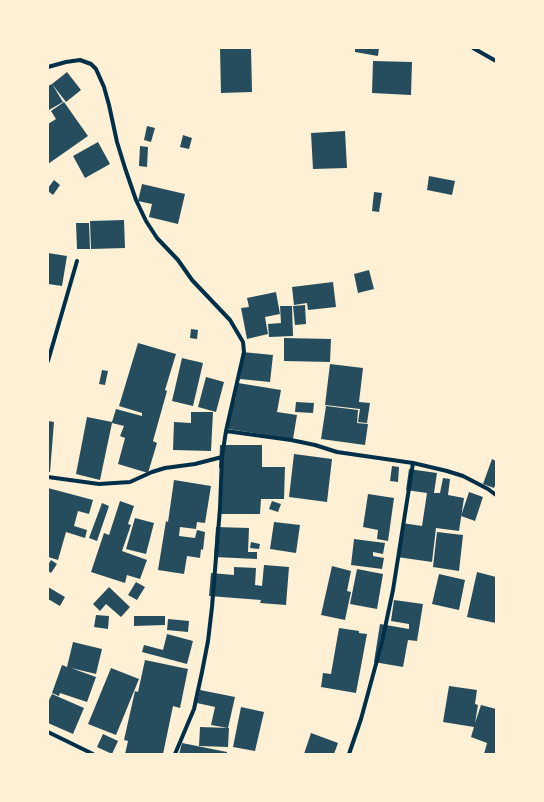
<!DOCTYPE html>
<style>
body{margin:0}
#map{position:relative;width:544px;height:802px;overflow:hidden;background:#fdf0d5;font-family:"Source Serif 4",serif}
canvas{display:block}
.frame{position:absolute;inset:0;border:49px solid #fdf0d5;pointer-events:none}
</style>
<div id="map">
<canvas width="544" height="802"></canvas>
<div class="frame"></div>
</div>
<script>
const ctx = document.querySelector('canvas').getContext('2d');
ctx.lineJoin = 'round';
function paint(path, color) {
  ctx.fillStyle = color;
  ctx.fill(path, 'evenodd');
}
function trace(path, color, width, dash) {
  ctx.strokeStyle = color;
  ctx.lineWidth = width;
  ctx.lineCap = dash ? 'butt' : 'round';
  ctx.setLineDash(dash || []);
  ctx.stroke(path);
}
paint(new Path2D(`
 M220 48H251L252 92 221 93Z
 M355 48H379L378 56 355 52Z
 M373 61 412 62 411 95 372 93Z
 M67 72 81 90 66 102 52 84Z
 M52 84 63 102 49 110 48 108V86Z
 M64 102 88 136 48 164V124L56 119 51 111Z
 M147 126 155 128 151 142 144 140Z
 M345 131 347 168 313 169 311 133Z
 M183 135 192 138 189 149 180 147Z
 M98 142 110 164 85 178 73 156Z
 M140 146 148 147 147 167 139 166Z
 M429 176 455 181 452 195 427 190Z
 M54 180 60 185 53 195 48 191V188Z
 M142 184 185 194 178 224 149 217 152 204 138 201Z
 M374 192 382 193 379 212 372 211Z
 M124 220 125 248 91 249 90 221Z
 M76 223H89L90 249H77Z
 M48 253 67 256 62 286 48 284Z
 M369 270 374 289 358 293 354 274Z
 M333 282 336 307 308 310 307 303 294 305 292 287Z
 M276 292 280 314 265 317 268 334 247 339 241 308 249 307 247 298Z
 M305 305 306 324 295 325 293 306Z
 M280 306H292L293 336 269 337 268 324 281 323Z
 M191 329 198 330 197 339 190 338Z
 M284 338 331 339 330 362 284 361Z
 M138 343 176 354 165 390 167 391 153 441 157 443 148 473 118 464 125 438 120 436 124 426 112 423 100 480 76 474 87 417 112 422 116 409 142 416V413L119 406Z
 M242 352 273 355 270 382 240 379Z
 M182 358 203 363 193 406 172 401Z
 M330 364 363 368 359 402 370 403 367 423 358 422 360 409 325 405Z
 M102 370 108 371 105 385 99 384Z
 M206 377 224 382 216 412 198 407Z
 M238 383 281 390 277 412 297 415 293 439 228 429 233 400 235 401Z
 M296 402 314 403 313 413 295 412Z
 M326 406 358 410 357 423 368 424 365 445 321 439Z
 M191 412H213L211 451 173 450 174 422 191 423Z
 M48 421 54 422 50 472H48Z
 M220 445H262V467H285L284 499H261L260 514H220L221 468H219Z
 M294 454 332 459 327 502 289 497Z
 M492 459 496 461V483L494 488 483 484Z
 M392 466 399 467 398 482 390 481Z
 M409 469 437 473 434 493H440L443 478 450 479 448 495 464 498 459 531 436 528 432 562 397 557 402 523 422 526 427 493 406 490Z
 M174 480 211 486 205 523 197 522 196 529 180 527 179 536 195 538 197 530 205 532 203 550 201 549 200 558 187 556 184 574 158 570 166 521 168 522Z
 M48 488 93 500 89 514 78 511 74 526 87 530 85 538 66 532 58 560 48 557Z
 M469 492 483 497 475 521 461 516Z
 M368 494 394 498 388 541 377 539 378 530 363 527Z
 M120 501 134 506 128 524 131 525 122 551 147 560 140 579 127 575 125 583 91 572 104 533 109 535Z
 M272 501 281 504 278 512 269 509Z
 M102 503 109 506 97 541 89 538Z
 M135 518 154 523 146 554 126 549Z
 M274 522 300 525 296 553 270 549Z
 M216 527 249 528 248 552H257V559L214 557Z
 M437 532 463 535 459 571 433 567Z
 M354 539 385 543 383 554 373 552V556L384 558 382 569 351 565Z
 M251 542 260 544 259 549 250 548Z
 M51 560 57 564 51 573 48 571V565Z
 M264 565 289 567 286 605 260 603 261 600 209 596 211 573 234 575V567L256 568 255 585 262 586Z
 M332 566 351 571 347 591 351 592 345 620 321 615Z
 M357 569 383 574 377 609 350 604Z
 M477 572 496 577V623L467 617Z
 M439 574 465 580 459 610 432 604Z
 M136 582 145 587 137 600 128 595Z
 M48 587 65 597 60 606 48 599Z
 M109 587 130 607 121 617 106 604 100 611 93 604Z
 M394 600 423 604 417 641 408 640 403 667 374 662 380 624 409 629V624L391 621Z
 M96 615 109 616 108 629 94 627Z
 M134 616H165V625L134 626Z
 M168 619 189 621 188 632 167 630Z
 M339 628 359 631V633L367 634 356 693 321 687 323 673 331 674Z
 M167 634 193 641 187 664 142 652 144 645 163 650Z
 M73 642 102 649 96 674 71 668 96 677 87 702 60 693 59 696 52 693 62 665 67 667Z
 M145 660 188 669 180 708 173 706 163 754H125L128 741 124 740 135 691 138 692Z
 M111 668 139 679 116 735 88 724Z
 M449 686 477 690 475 704 478 705 475 723 481 705 496 709V754H484L487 743 471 737 474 727 443 722Z
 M200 690 235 697 228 728 211 725 215 707 197 703Z
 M52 694 84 708 73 734 48 723V702Z
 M241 707 264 712 255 751 233 747Z
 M200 727 229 728 228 747 199 746Z
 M311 733 338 743 334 754H304Z
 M103 734 118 741 112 754 97 747Z
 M182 743 227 752V754H179Z`), '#264d5e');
trace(new Path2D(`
 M473 48 496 61
 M48 67 66 62 80 60 91 64 96 69 104 87 109 105 117 142 125 168 136 200 146 221 157 238 178 260 192 280 230 320 243 342 244 352 226 431 222 457 220 508 212 607 208 641 202 672 194 709 175 754
 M48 361 77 261
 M226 431 291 440 315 445 337 452 413 463 447 471 463 476 488 489 496 495
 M48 477 99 484 130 482 152 472 165 468 195 464 222 457
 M48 732 93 754
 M349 754 361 719 382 642 393 590 413 463`), '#003049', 4);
</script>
